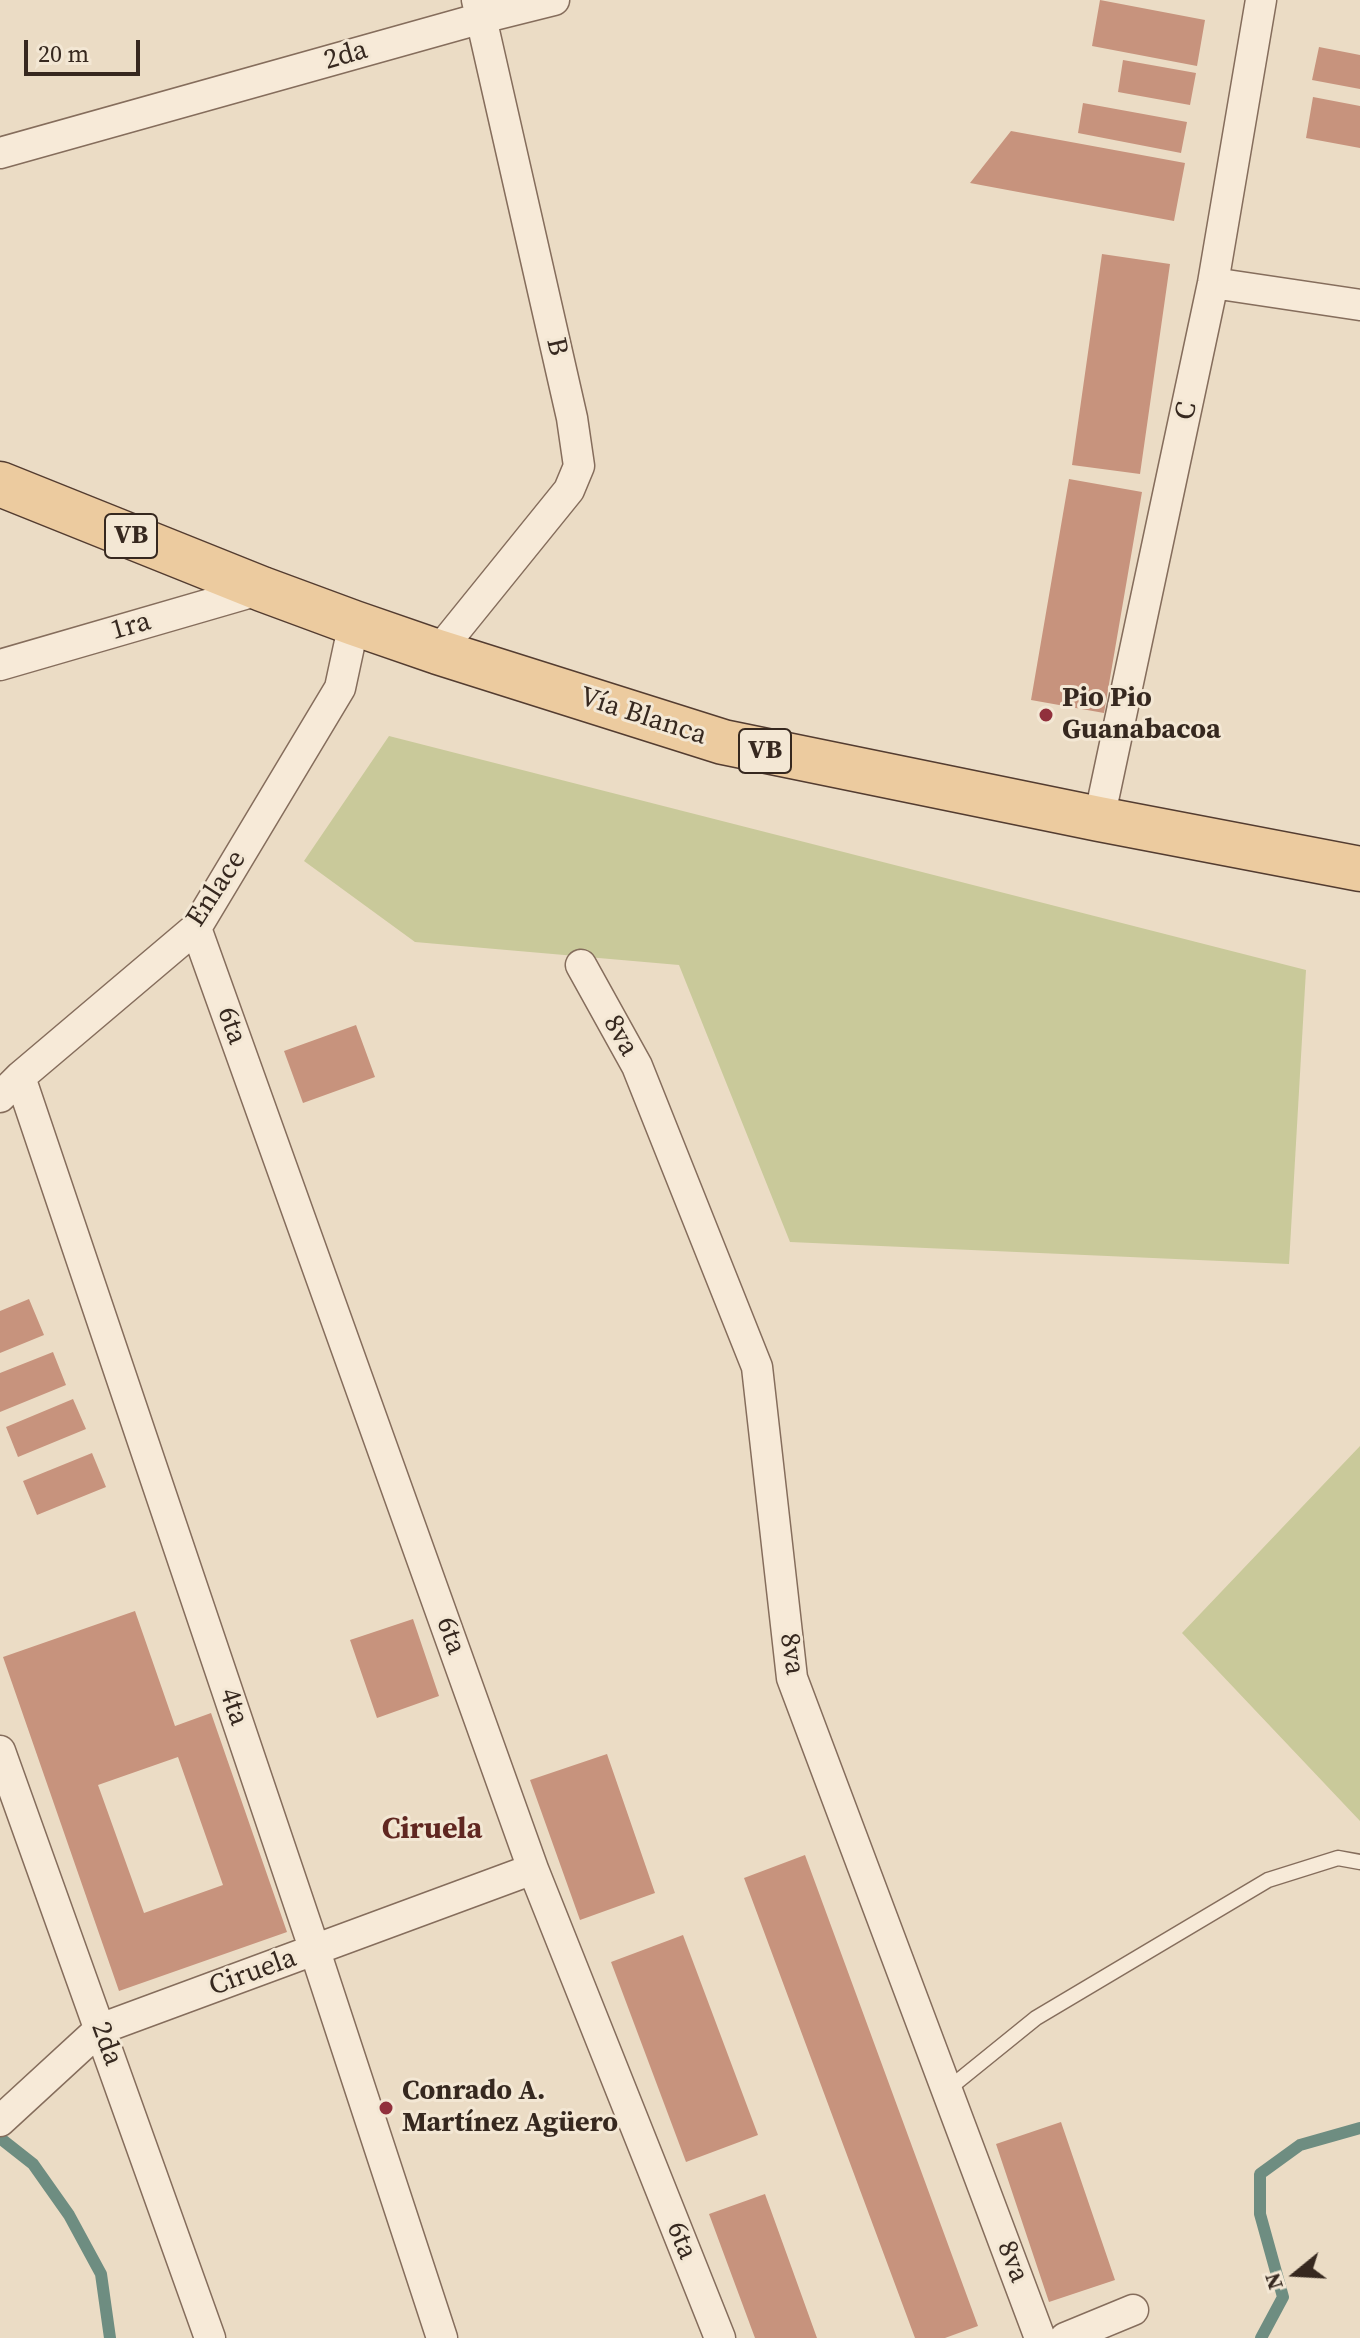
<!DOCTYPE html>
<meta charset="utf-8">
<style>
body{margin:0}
#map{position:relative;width:1360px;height:2338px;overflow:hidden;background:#ebdcc5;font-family:"Source Serif 4",serif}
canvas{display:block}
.north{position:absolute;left:1256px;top:2234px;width:80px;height:80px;-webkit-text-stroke:6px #f3e7d4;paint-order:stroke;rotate:252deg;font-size:22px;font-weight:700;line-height:32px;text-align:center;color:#36281f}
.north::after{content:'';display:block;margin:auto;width:28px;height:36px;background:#36281f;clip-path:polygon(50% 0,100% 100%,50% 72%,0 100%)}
.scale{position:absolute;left:24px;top:40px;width:116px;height:36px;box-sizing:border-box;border:4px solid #36281f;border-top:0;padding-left:10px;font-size:24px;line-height:28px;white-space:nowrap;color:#36281f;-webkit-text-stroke:6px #f3e7d4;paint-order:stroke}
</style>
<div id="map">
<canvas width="1360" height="2338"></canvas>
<div class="north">N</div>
<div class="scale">20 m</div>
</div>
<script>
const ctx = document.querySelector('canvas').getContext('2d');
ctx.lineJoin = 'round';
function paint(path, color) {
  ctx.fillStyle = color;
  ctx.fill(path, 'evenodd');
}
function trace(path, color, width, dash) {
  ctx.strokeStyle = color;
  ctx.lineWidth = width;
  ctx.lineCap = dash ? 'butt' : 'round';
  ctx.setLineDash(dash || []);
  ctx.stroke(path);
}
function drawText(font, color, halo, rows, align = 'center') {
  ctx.font = font + ' "Source Serif 4",serif';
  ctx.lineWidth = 6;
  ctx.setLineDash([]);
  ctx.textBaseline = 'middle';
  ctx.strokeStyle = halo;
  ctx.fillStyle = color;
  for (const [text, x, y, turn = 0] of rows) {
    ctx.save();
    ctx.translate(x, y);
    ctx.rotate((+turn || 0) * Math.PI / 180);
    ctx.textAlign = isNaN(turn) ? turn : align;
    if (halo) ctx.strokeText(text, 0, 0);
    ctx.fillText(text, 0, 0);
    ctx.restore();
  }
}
paint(new Path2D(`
 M389 736 1306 970 1289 1264 790 1242 679 965 415 942 304 861Z
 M1360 1446V1821L1182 1633Z`), '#c9c99a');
trace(new Path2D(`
 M0 2138 33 2164 69 2215 101 2274 110 2338
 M1261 2338 1283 2297 1260 2214V2174L1300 2145 1360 2128`), '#6e8d81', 12);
paint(new Path2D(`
 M1100 0 1205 20 1197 66 1092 46Z
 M1319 47 1360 55V89L1312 80Z
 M1123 60 1196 73 1190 105 1118 92Z
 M1313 97 1360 106V148L1306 138Z
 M1083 103 1187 122 1181 153 1078 133Z
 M1011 131 1185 163 1174 221 970 183Z
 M1102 254 1170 264 1140 474 1072 465Z
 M1069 479 1142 492 1104 713 1031 700Z
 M356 1025 375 1077 303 1103 284 1051Z
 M29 1299 44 1335 0 1353V1311Z
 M53 1352 66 1385 0 1412V1373Z
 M73 1399 86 1429 18 1457 6 1427Z
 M92 1453 106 1487 37 1515 23 1481Z
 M135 1611 175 1726 211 1713 287 1932 119 1991 3 1657ZM178 1757 223 1885 144 1913 98 1785Z
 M413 1619 439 1696 377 1718 350 1640Z
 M607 1754 655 1893 580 1920 530 1780Z
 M805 1855 978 2326 945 2338H915L744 1878Z
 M683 1935 758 2135 686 2162 611 1962Z
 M1061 2122 1115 2280 1049 2302 996 2144Z
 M765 2194 817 2338H755L709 2214Z`), '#c7937d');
const service = new Path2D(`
 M947 2090 1036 2018 1268 1880 1338 1858 1360 1862`);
const minor = new Path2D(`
 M0 153 482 18 554 0
 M1213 283 1360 305
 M438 652 569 490 579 466 572 418 477 0
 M0 665 262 589
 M1099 819 1213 283 1261 0
 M196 928 533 1869 720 2338
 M581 965 637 1066 757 1367 792 1678 1040 2338
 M20 1077 315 1951 442 2338
 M0 1097 20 1077 196 928 340 688 354 623
 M0 1751 210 2338
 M0 2121 100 2029 533 1869
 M1065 2338 1133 2310`);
const primary = new Path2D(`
 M0 484 262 589 354 623 438 652 723 742 1099 819 1360 869`);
trace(service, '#856d5c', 17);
trace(minor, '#856d5c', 33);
trace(primary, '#533c30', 47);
trace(service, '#f7ead8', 14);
trace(minor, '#f7ead8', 30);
trace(primary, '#eccb9f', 44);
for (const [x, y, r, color] of [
 [1046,715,8,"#91303c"],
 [386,2108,8,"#91303c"]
]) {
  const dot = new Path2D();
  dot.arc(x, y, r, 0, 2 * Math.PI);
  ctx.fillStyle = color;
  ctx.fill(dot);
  trace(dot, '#f3e7d4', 3);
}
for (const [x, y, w] of [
 [131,536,52],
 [765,751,52]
]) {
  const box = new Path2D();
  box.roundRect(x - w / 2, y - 22, w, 44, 6);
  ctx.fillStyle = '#f3e7d4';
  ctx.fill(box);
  trace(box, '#36281f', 2);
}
drawText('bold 26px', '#36281f', null, [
 ["VB",131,536],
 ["VB",765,751]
]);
drawText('28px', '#36281f', '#f3e7d4', [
 ["2da",346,56,-16],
 ["B",556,347,77],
 ["C",1187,411,-78],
 ["1ra",131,627,-16],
 ["Vía Blanca",643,717,18],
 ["Enlace",217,889,-57],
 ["6ta",231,1026,70],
 ["8va",620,1036,61],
 ["6ta",450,1636,70],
 ["8va",791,1654,81],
 ["4ta",233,1707,71],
 ["Ciruela",253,1973,-20],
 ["2da",106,2044,70],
 ["6ta",681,2241,68],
 ["8va",1012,2262,69]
]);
drawText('bold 28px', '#36281f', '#f3e7d4', [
 ["Pio Pio",1062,699],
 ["Guanabacoa",1062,731],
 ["Conrado A.",402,2092],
 ["Martínez Agüero",402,2124]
], 'left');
drawText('bold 30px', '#602721', '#f3e7d4', [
 ["Ciruela",432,1830]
]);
</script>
